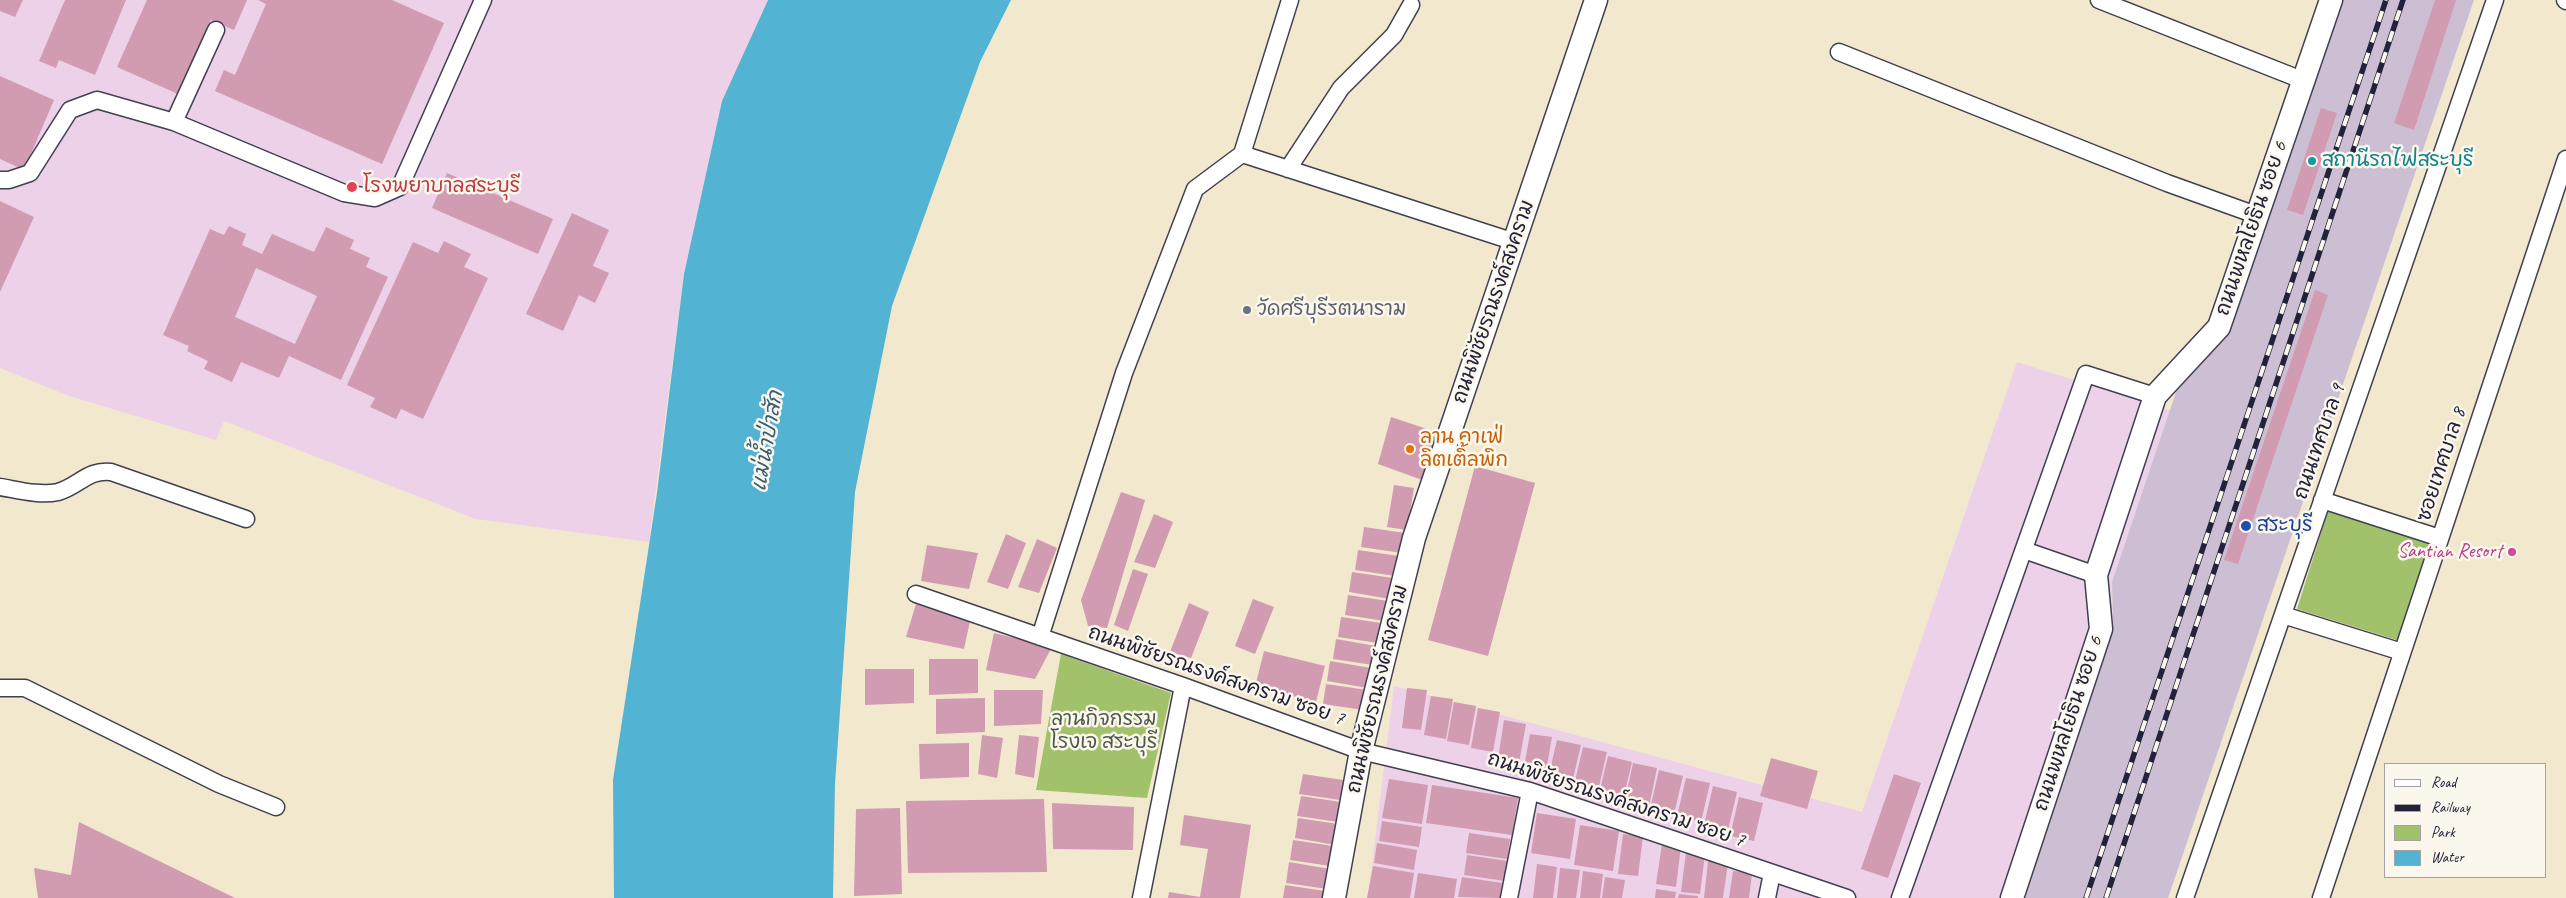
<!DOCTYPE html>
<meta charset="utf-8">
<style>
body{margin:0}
#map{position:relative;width:2566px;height:898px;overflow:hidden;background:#f2e8ce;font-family:Caveat,sans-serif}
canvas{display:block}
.legend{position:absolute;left:2384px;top:763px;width:162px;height:115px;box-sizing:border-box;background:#fbf7ec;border:1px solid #a4a2a5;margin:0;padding:6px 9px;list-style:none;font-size:15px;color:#22223b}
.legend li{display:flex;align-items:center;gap:10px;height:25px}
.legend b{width:25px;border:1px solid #a4a2a5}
</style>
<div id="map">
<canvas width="2566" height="898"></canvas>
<ul class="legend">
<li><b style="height:6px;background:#fff"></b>Road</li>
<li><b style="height:6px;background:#22223b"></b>Railway</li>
<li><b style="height:14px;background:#a1c16a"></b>Park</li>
<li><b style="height:14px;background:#53b3d2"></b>Water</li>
</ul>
</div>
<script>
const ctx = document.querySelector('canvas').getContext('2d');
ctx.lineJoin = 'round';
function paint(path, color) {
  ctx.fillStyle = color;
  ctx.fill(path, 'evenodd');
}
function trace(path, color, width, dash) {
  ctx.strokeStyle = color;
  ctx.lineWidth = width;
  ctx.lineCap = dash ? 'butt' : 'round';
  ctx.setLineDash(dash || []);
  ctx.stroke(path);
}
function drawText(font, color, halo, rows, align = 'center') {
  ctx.font = font + ' Caveat,"Playpen Sans Thai",sans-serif';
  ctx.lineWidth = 5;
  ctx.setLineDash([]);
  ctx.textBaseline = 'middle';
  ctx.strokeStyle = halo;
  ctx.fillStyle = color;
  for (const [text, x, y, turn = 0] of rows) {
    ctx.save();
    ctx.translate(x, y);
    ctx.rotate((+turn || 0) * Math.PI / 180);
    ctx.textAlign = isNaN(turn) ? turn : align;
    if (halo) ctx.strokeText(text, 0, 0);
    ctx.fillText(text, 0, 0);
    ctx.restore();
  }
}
paint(new Path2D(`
 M0 0H768L722 101 684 274 649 542 476 519 224 421 216 440 69 396 0 368Z
 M2017 362 2170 410 2112 582 2113 625 2025 898H1368L1394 686 1862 812Z`), '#edd1e9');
paint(new Path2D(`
 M2328 0H2474L2168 898H2025L2113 625 2112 582 2179 383 2215 347Z`), '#ccbfd4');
paint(new Path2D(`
 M2328 511 2431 544 2400 641 2297 609Z
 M1061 654 1171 693 1147 798 1036 790Z`), '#a1c16a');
paint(new Path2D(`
 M768 0H1011L980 62 892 306 855 492 835 784 833 898H614L613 780 657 493 684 274 722 101Z`), '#53b3d2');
paint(new Path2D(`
 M0 0H23L15 17 0 11Z
 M65 0H126L95 75 59 60 56 68 39 61Z
 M147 0H247L234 30 211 20 178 94 117 67Z
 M258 0H392L444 23 382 164 215 91 224 70 235 75 266 4Z
 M2435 0H2456L2414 130 2394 123Z
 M0 76 54 100 24 170 0 159Z
 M2321 108 2337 113 2303 215 2287 210Z
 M447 173 553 219 538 254 432 208Z
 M0 201 34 217 0 292Z
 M572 213 609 230 593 266 609 273 595 303 579 295 563 331 526 314Z
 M229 226 246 234 242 245 262 254 272 234 314 252 326 227 354 240 350 249 370 258 366 267 388 277 341 380 289 356 279 378 241 362 232 382 204 369 208 361 187 351 189 346 163 335 210 229 224 235ZM256 268 317 296 295 344 235 317Z
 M444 241 471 254 464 267 488 278 423 419 401 409 396 419 370 407 375 398 347 385 413 242 438 253Z
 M2315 290 2328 295 2238 564 2224 560Z
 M1391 417 1442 434 1425 481 1378 464Z
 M1475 466 1535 483 1488 656 1428 640Z
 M1394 485 1414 488 1407 530 1387 527Z
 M1121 492 1145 500 1107 628 1088 626 1081 600Z
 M1154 514 1173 522 1155 568 1134 562Z
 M1364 527 1405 533 1402 553 1361 547Z
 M1006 534 1026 543 1008 589 987 582Z
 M1037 539 1057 548 1039 593 1018 587Z
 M927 545 978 553 969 589 921 581Z
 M1358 550 1399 556 1395 576 1355 570Z
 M1133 569 1148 574 1128 631 1114 625Z
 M1352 572 1393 578 1390 599 1349 592Z
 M1348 595 1388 601 1385 621 1345 615Z
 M1253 599 1274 607 1255 654 1235 646Z
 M1189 603 1209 612 1191 658 1170 652Z
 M916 604 970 621 964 649 906 637Z
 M1341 617 1381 623 1378 643 1338 637Z
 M994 633 1052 647 1035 679 986 670Z
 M1336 639 1376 646 1373 665 1333 659Z
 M1264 651 1325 666 1316 702 1255 687Z
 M929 659H978V693L929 695Z
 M1330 661 1371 668 1368 688 1327 681Z
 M865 669H914V703L865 705Z
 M1326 684 1367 690 1363 710 1323 704Z
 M1407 688 1427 690 1421 730 1402 728Z
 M994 690H1043L1041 724 994 726Z
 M1431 696 1453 699 1446 739 1424 735Z
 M985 698V732L936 734V699Z
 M1454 702 1476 706 1469 745 1447 741Z
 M1478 708 1500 712 1493 752 1471 748Z
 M1504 720 1526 724 1519 763 1498 759Z
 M1530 734 1552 737 1545 777 1523 773Z
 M982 735 1003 738 997 778 978 774Z
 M1019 735 1039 737 1034 778 1015 774Z
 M1557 740 1581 745 1572 783 1548 778Z
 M969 743V777L920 779 919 744Z
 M1583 747 1607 752 1598 791 1574 785Z
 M1608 756 1632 762 1623 800 1599 794Z
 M1771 758 1818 771 1807 809 1760 796Z
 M1633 763 1657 768 1649 807 1625 801Z
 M1659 770 1683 776 1674 814 1650 809Z
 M1303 774 1343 780 1340 800 1299 794Z
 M1894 774 1921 783 1888 878 1861 869Z
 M1686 778 1710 783 1701 822 1677 816Z
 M1389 779 1428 785 1422 824 1382 818Z
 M1432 785 1518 798 1512 835 1426 823Z
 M1713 786 1737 792 1728 830 1704 825Z
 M1301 796 1341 802 1338 822 1297 816Z
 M1739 797 1763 803 1754 841 1730 836Z
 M1044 799 1047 872 908 873 906 801Z
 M1052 803 1134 807 1133 850 1053 849Z
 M900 808 902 894 854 896 856 809Z
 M1537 813 1576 819 1570 859 1531 853Z
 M1184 815 1251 825 1240 898H1168L1169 892 1200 897 1208 849 1180 845Z
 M1298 818 1338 824 1335 845 1295 838Z
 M1382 821 1422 827 1419 847 1379 841Z
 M79 822 235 898H38L34 868 71 875Z
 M1580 825 1619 831 1613 871 1574 865Z
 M1469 833 1510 839 1507 859 1466 853Z
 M1623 834 1643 836 1638 876 1618 874Z
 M1293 840 1333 846 1330 866 1290 860Z
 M1377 843 1417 850 1414 870 1374 863Z
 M1662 844 1681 846 1676 887 1656 884Z
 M1686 852 1705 854 1700 894 1681 892Z
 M1467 855 1508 861 1505 881 1464 875Z
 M1708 861 1728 863 1723 898H1704Z
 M1289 862 1330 869 1327 889 1286 883Z
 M1537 864 1557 867 1553 898H1533Z
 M1373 866 1414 873 1410 898H1367Z
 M1560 868 1580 870 1576 898H1557Z
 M1583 871 1603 874 1600 898H1580Z
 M1733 871 1752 873 1749 898H1729Z
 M1418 873 1457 879 1454 898H1414Z
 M1462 877 1502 883 1500 898 1458 897Z
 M1605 877 1625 880 1622 898H1602Z
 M1285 885 1325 891 1324 898H1283Z
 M1656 889 1676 892 1675 898H1655Z
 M1679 894 1698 896V898H1678Z`), '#d19bb1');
const street = new Path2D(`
 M2099 0 2302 80
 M2565 0 2566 1
 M1839 52 2167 183 2256 215
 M174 122 216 30
 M1242 154 1290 0
 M1288 169 1341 88 1394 35 1411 5
 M0 180H9L30 173 70 110 97 100 174 122 344 193 375 198 400 187 483 0
 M0 487C18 490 40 496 58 492 79 486 88 469 111 472L246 519
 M2322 500 2440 538
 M2024 550 2096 575
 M916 594 1183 686 1361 751 1530 791 1847 898
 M2283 615 2402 652
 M1040 637 1124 373 1195 189 1242 154 1515 242
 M0 688H25L219 784 276 807
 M1141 898 1183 686
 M1509 898 1530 791
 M1767 898 1772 873
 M1900 898 2086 374 2155 396
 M2185 898 2495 0
 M2321 898 2566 159`);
const secondary = new Path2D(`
 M1334 898 1361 751 1414 538 1596 0
 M2012 898 2101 629 2096 575 2155 396 2219 327 2331 0`);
trace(street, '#414051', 19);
trace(secondary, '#414051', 25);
trace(street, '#fff', 16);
trace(secondary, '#fff', 22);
const rail = new Path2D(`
 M2086 898 2386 0
 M2106 898 2403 0`);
trace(rail, '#22223b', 5.5);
trace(rail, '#fbf7ec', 4, [11]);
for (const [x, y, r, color] of [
 [2312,161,5,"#0f9aa8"],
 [352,187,6,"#e0444e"],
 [1247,310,5,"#6b7280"],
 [1410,449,5,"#e8710a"],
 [2246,526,6,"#1a4fb4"],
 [2512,552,5,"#d1479c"]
]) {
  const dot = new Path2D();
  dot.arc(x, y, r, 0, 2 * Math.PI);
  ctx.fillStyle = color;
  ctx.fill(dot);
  trace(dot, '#fbf7ec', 2);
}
drawText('20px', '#0d838f', '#fbf7ec', [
 ["สถานีรถไฟสระบุรี",2322,161]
], 'left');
drawText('20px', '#be3a42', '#fbf7ec', [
 ["โรงพยาบาลสระบุรี",363,187]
], 'left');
drawText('20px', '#22223b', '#fbf7ec', [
 ["ถนนพหลโยธิน ซอย 6",2252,229,-71],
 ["ถนนพิชัยรณรงค์สงคราม",1494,302,-71],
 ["ถนนเทศบาล 9",2320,442,-71],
 ["ซอยเทศบาล 8",2442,465,-72],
 ["ถนนพิชัยรณรงค์สงคราม ซอย 7",1216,676,19],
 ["ถนนพิชัยรณรงค์สงคราม",1378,689,-77],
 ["ถนนพหลโยธิน ซอย 6",2069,724,-72],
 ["ถนนพิชัยรณรงค์สงคราม ซอย 7",1616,800,18]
]);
drawText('20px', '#5b616d', '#fbf7ec', [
 ["วัดศรีบุรีรตนาราม",1257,310]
], 'left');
drawText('20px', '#c56008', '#fbf7ec', [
 ["ลาน คาเฟ่",1420,438],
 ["ลิตเติ้ลพิก",1420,461]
], 'left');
drawText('20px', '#164399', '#fbf7ec', [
 ["สระบุรี",2257,526]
], 'left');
drawText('20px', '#b23c85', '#fbf7ec', [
 ["Santian Resort",2502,552]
], 'right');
drawText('20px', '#4e5a4b', '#fbf7ec', [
 ["ลานกิจกรรม",1104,720],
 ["โรงเจ สระบุรี",1104,743]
]);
drawText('italic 21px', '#365c77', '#fbf7ec', [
 ["แม่น้ำป่าสัก",768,441,-80]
]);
</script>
